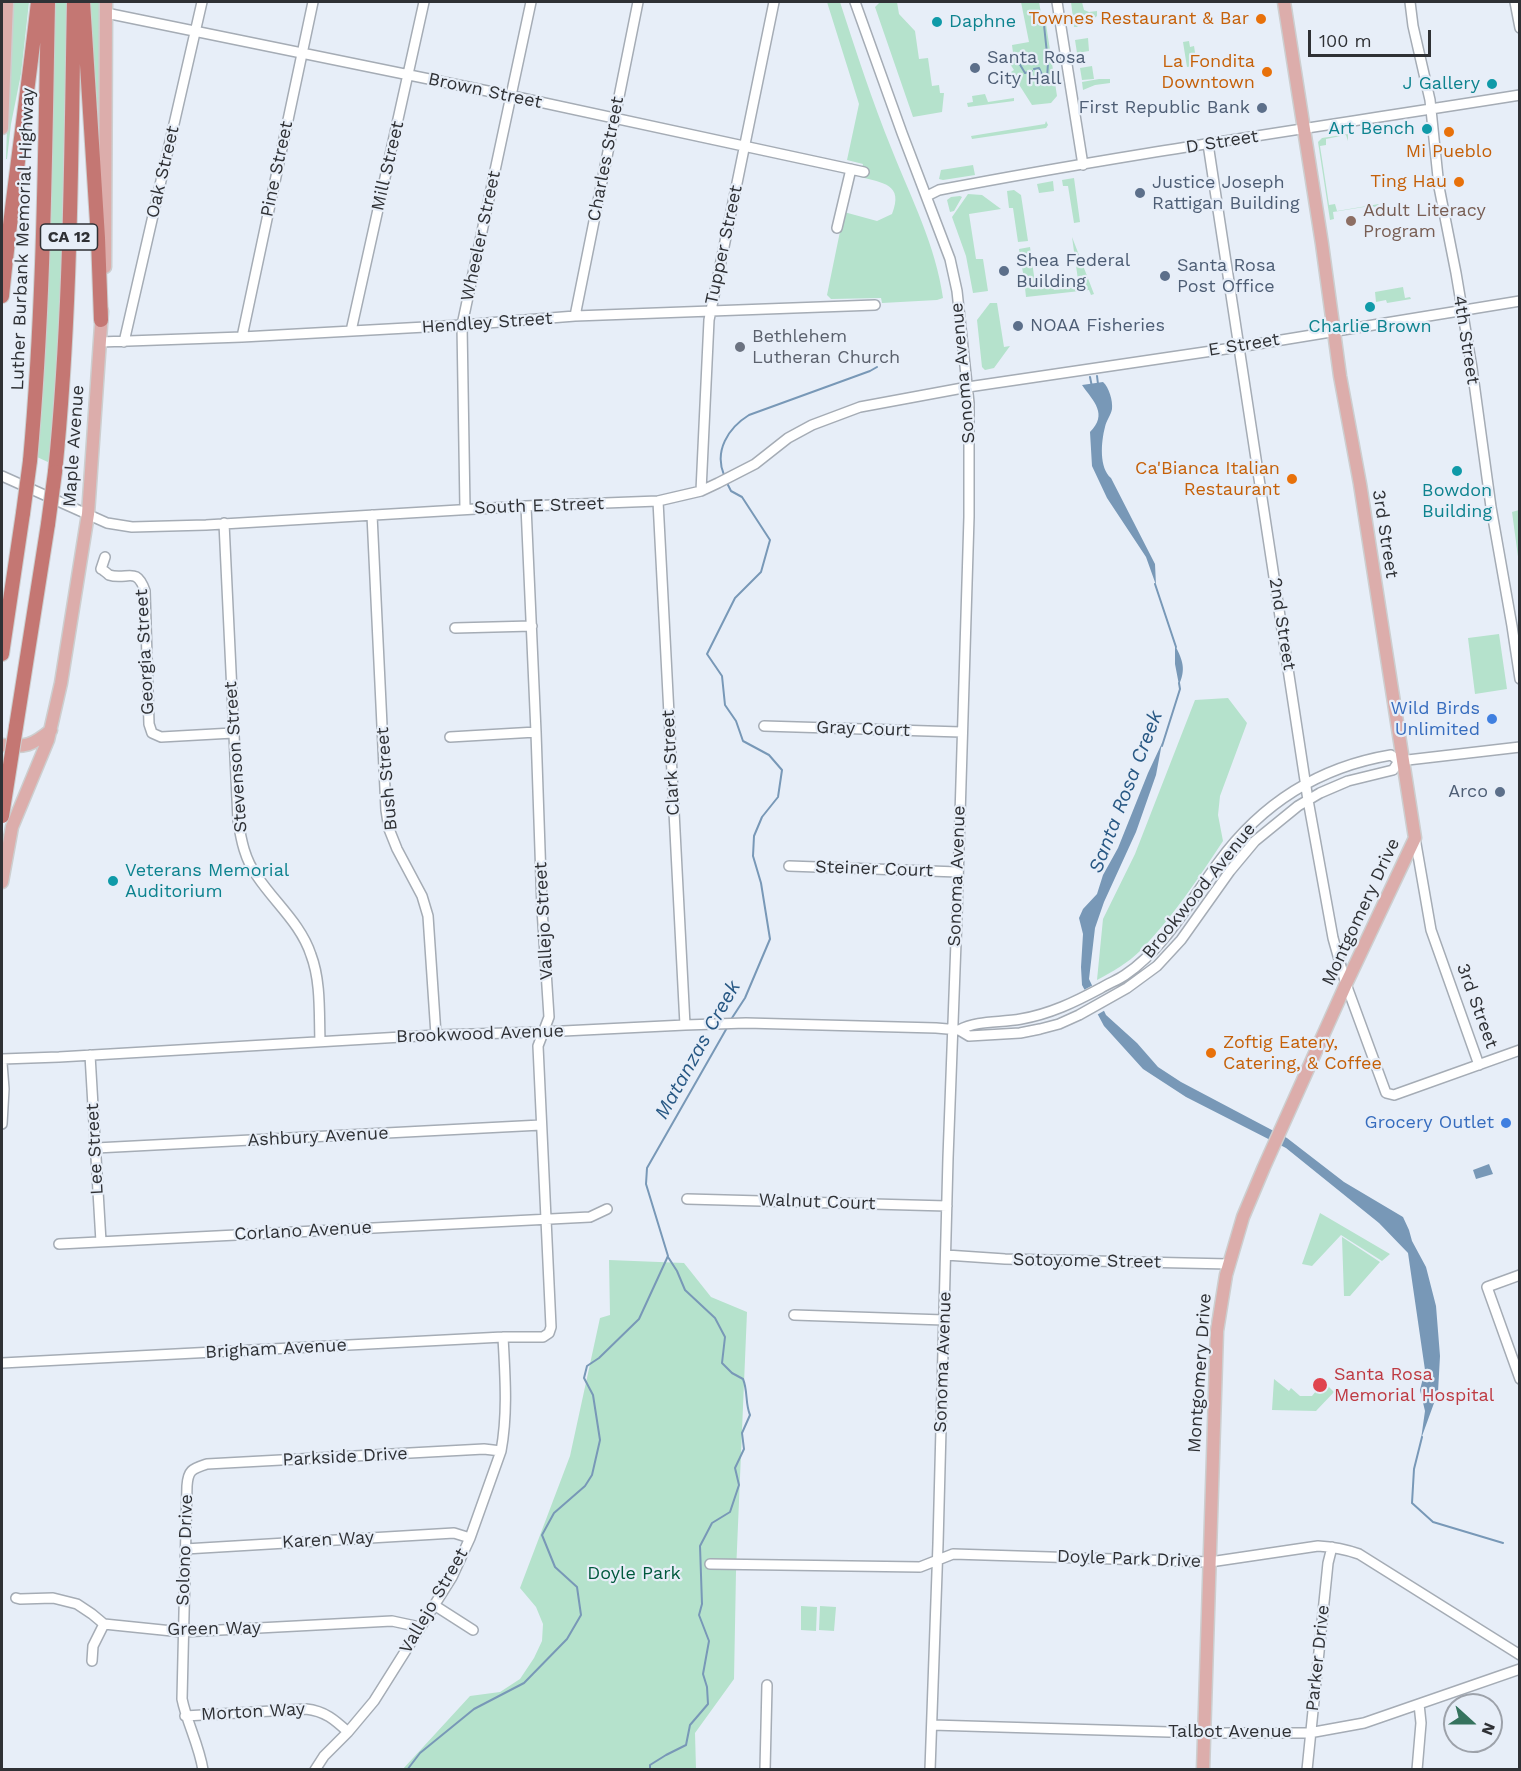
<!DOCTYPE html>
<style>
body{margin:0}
#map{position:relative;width:1521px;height:1771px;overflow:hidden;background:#e7eef8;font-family:"Work Sans",sans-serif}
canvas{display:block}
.frame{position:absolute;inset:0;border:3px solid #2f3135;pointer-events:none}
.north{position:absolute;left:1443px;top:1693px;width:60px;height:60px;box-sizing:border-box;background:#e7eef8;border:2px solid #9da2aa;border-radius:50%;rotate:111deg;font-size:16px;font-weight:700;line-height:24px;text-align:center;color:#2f3135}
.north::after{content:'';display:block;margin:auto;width:21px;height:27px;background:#36735e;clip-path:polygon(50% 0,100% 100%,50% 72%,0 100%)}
.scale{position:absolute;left:1308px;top:30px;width:123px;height:27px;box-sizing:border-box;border:3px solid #2f3135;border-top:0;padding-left:8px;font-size:18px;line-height:21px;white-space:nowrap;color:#2f3135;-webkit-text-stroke:4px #e7eef8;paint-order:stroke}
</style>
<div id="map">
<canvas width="1521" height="1771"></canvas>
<div class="frame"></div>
<div class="north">N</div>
<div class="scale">100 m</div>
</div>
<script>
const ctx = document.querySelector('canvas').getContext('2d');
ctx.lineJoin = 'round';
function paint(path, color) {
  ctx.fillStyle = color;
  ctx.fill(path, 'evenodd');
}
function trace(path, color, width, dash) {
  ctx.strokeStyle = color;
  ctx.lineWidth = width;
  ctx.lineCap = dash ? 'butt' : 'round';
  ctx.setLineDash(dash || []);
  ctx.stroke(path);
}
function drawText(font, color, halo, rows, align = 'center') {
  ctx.font = font + ' "Work Sans",sans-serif';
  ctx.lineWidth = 4.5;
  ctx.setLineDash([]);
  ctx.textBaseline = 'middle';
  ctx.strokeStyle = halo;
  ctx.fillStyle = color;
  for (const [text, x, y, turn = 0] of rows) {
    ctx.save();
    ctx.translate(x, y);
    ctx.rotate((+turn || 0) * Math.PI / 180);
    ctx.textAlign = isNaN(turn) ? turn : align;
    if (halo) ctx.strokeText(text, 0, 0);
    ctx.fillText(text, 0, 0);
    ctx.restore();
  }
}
paint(new Path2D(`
 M13 2H29L21 74 11 124 7 159H6L8 94 11 70Z
 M54 2H67L60 327 50 463 37 457 48 299Z
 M90 2H102L100 145Z
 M827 2H840C856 51 872 101 892 150 911 198 936 246 943 298L937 300 882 303 881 298 831 299 827 295 844 212 877 221 892 214C904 184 883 183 860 177L863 164 847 160 859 104Z
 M880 2H897L899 14 915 31 919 59 928 58 932 86 939 85 940 93H944L942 112 913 117 875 7Z
 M1021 2H1039L1043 24H1046L1057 96 1051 103 1032 105 1011 72 1014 70 1008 61 1014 60 1012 45 1029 42Z
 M1071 2H1082L1084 10 1089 12 1097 11V16L1092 20 1089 18 1087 20 1084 19 1077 27H1074Z
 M1088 38 1089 51 1077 53 1075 40Z
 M1189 41 1190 47 1194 46 1196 59 1192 60 1193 66 1187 67 1183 42Z
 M1092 66 1094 79 1082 80 1080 68Z
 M1099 79H1110V83L1095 85 1083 90 1082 82Z
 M985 94 988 102 1014 98V101L968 107 967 103 973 102 972 96Z
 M1046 121 1048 125 1046 128 972 139 971 136 1045 124Z
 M1348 134V141L1346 135 1326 139V145L1320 146 1329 205 1335 204 1337 211 1379 204 1377 206 1378 213 1370 214V213L1376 211V207L1370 206 1333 212 1334 219 1330 220 1318 142 1322 138Z
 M973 165 975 175 943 180 939 179 941 170Z
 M1074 178 1080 222 1074 223 1068 186H1063L1062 180Z
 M1053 181 1054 191 1039 193 1037 184Z
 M1014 190 1021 195 1028 241 1018 242 1013 208H1009L1007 191Z
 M968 194 982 195 1001 209 969 214 976 259H983L988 291 973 293 966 256 952 217Z
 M960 196 962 197 954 211 950 212 947 200 951 197Z
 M1072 237 1094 294 1091 295 1089 290 1026 297 1025 288 1052 284 1054 290 1079 287Z
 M1030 247 1035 283 1025 285 1019 249Z
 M1403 287 1405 298 1410 297 1411 299 1387 303 1386 300 1376 302 1375 292Z
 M990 303H997L1004 347 1010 346 994 368 985 370 982 367 977 320Z
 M1519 510H1520L1519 564 1512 512Z
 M1499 634 1507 689 1475 694 1468 638Z
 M1228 698 1247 723 1220 796 1218 815 1223 841C1198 879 1172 918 1140 951 1128 963 1112 972 1097 980L1103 919 1135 854 1195 700Z
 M1320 1213 1390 1254 1382 1261 1341 1235 1312 1266 1302 1264Z
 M1342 1237 1380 1262 1350 1296H1344Z
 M609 1260 684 1263 711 1297 747 1312 736 1572 734 1679 695 1733 696 1769 402 1770 470 1696 500 1692 520 1679 534 1658 542 1641 543 1624 536 1607 520 1588 570 1456 600 1318 610 1315Z
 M1274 1379 1289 1391 1291 1388 1300 1396H1312L1316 1391 1319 1393 1327 1385 1334 1392 1316 1411 1272 1410Z
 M801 1606 817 1607 816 1631 801 1630Z
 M820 1606 836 1607 834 1631 819 1630Z`), '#b5e2cc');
paint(new Path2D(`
 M1103 382C1109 387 1113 401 1112 409 1111 415 1106 421 1105 427 1101 442 1099 468 1111 478L1155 564 1156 585 1146 557 1107 498 1092 466 1090 432C1108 414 1094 402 1082 385Z
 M1175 645C1183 661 1186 669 1179 685L1175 664Z
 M1162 743 1156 775 1136 832 1104 902 1095 928 1089 979 1106 1015 1137 1043 1158 1067 1181 1082 1287 1138 1344 1182 1403 1217 1409 1230 1412 1241 1426 1267 1436 1306 1440 1356 1438 1392 1421 1439 1425 1411 1420 1390 1425 1370 1408 1253 1379 1223 1286 1148 1186 1097 1143 1069 1104 1026 1082 985 1081 967 1083 934 1079 918 1083 909 1097 894 1103 875 1118 848 1148 773Z
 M1489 1164 1493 1174 1476 1179 1473 1170Z`), '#7898b7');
paint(new Path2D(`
 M1095 984 1107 1009 1095 1016 1082 991Z`), '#e7eef8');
trace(new Path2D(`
 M1019 63 1025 73 1032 71
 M1034 69 1039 68 1044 79H1047L1048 63 1044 25
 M1097 376 1098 384
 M1090 377 1092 387
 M724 475C714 451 728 428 749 415L870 371 877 367
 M726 481 731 491 742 497 770 540 761 572 735 598 707 654 722 676 725 705 736 721 743 741 769 755 782 770 778 797 762 817 754 836 753 856 761 883 770 939 745 998 730 1021
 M1155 584 1176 647
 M1162 746 1180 689 1179 683
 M1422 1437 1414 1469 1412 1503 1433 1522 1503 1543
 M407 1770 420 1753 474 1709 524 1683 567 1639 581 1615 577 1587 555 1567 542 1535 554 1513 585 1486 592 1475 600 1440 593 1395 584 1378 587 1366 599 1358 639 1319 668 1256 646 1184 647 1168 728 1026
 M650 1770V1765L666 1755 686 1745 690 1725 708 1704 707 1687 703 1674 709 1641 699 1615 702 1604 700 1546 712 1523 730 1512 739 1485 735 1468 744 1449 742 1433 750 1415C745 1403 748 1391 743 1379L732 1373 722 1363 725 1337 715 1318 685 1290 677 1271 668 1257`), '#7898b7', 2);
const minor = new Path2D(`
 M855 2 902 133 950 259 957 291 969 403V517L957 915 948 1158 938 1544 930 1770
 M1057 2 1083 165
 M1410 2 1413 26 1430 100 1439 187 1456 273 1472 368 1491 507 1512 626 1520 679
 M1515 2 1520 28
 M106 13 512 96 864 172
 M1208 144 1308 800 1333 938 1346 984 1386 1093 1394 1095 1520 1050
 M927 196 939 190C1132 153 1326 126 1520 95
 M837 228 851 169
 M575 316 638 2
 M351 331 424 2
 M242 337 313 2
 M100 342 242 337 462 325 575 316 875 305
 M124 342 202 2
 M2 476 107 523 132 527 206 525 526 506 658 501 701 491 718 483 755 464 788 438 812 425 860 407 968 387 1239 347 1520 301
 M701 491 709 320 774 2
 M658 501 685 1025
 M465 509 462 325 531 2
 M372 515 386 810 389 829 397 849 422 896 428 916 436 1035
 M224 523 238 820C241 840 245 860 257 876 275 903 301 924 311 955 321 981 319 1014 320 1041
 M105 557 101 569C102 569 108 574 109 575 127 581 136 565 145 591L149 724 152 733 161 737 233 733
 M455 628 532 626
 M764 726 961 732
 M450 737 536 732
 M1415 838 1431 930 1479 1065
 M789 866 958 872
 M959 1030C978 1020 1000 1023 1021 1019 1050 1014 1075 1002 1101 988 1109 983 1118 980 1125 975 1166 947 1189 902 1218 863 1261 804 1319 767 1391 755L1399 761 1520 747
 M90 1055 101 1242
 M2 1059 59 1057 436 1035 543 1032 685 1025 746 1023 936 1028 959 1030 969 1036 1020 1033 1040 1029 1059 1024 1079 1015 1127 988 1157 966 1181 940 1230 871 1255 841 1298 806 1320 793 1348 781 1393 770 1399 761
 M2 1063 4 1089 2 1124
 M96 1148 541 1125
 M687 1199 947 1206
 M59 1244 590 1217 607 1209
 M946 1255 1005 1259 1229 1264
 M1520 1275 1487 1287 1520 1379
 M794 1315 944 1320
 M2 1363 503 1337H543L549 1333 551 1327 538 1046 549 1017 542 909 536 732 526 506
 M185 1549 454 1533 470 1538
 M710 1564 920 1567 953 1554 1210 1562 1318 1546C1333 1547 1345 1549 1359 1554L1520 1655
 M16 1598 20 1599 53 1598 77 1604 92 1614 104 1624 182 1632 392 1621 420 1627
 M434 1605 473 1630
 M92 1661 93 1646 104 1624
 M185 1716 306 1709C325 1711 335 1720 348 1732
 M932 1725 1203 1733H1309L1364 1723 1520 1669
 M203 1770C199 1745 187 1723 182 1699L187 1486C188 1470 192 1469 207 1464L484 1449 501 1451
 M315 1770 324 1756 348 1732 374 1701 452 1577 470 1538 501 1451C508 1413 505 1375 503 1337
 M765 1770 767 1685
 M1307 1770 1328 1563 1332 1547
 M1417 1770 1421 1723 1419 1704`);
const major = new Path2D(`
 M2 128 7 2
 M105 267 106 2
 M2 745C25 748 33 745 51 730
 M2 882 12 827 48 740 61 683 88 514 102 311
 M1203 1770 1217 1331 1226 1275 1243 1217 1264 1167 1346 984 1415 838 1360 484 1340 376 1322 244 1284 2`);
const highway = new Path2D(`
 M83 2 98 238 101 320
 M2 296C12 197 27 100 38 2
 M30 461C44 308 45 155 48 2
 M55 472C71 316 71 158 74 2
 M2 654 23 513
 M16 727 48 524`);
trace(minor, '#a5acb5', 12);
trace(major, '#cdcecf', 15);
trace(highway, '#cdcecf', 16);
trace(minor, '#fff', 9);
trace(major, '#dcadab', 12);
trace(highway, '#c47773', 14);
const highwayBridge = new Path2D(`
 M23 513 30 461
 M48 524 55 472
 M2 816 16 727`);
trace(highwayBridge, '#cdcecf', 16, []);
trace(highwayBridge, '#c47773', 14);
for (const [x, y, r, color] of [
 [1261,19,6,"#e8710a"],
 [937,22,6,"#0f9aa8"],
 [975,68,6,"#5c6f8a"],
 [1267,72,6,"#e8710a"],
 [1492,84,6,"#0f9aa8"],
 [1262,108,6,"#5c6f8a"],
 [1427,129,6,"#0f9aa8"],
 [1449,132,6,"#e8710a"],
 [1459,182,6,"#e8710a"],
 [1140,193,6,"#5c6f8a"],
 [1351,221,6,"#8d6e63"],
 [1004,271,6,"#5c6f8a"],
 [1165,276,6,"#5c6f8a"],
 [1370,307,6,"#0f9aa8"],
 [1018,326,6,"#5c6f8a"],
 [740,347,6,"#6b7280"],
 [1457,471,6,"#0f9aa8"],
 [1292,479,6,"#e8710a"],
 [1492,719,6,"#3f7fe0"],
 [1500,792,6,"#5c6f8a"],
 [113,881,6,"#0f9aa8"],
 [1211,1053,6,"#e8710a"],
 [1506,1123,6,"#3f7fe0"],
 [1320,1385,8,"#e0444e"]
]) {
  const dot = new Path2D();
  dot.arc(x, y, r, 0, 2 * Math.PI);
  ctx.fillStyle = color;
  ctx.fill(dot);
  trace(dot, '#e7eef8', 2);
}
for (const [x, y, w] of [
 [69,237,57]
]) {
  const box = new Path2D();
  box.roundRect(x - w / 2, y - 13, w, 26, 4.5);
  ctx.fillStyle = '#e7eef8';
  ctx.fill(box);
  trace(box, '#2f3135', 1.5);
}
drawText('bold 16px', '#2f3135', null, [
 ["CA 12",69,237]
]);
drawText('18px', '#c56008', '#e7eef8', [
 ["Townes Restaurant & Bar",1249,19],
 ["La Fondita",1255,62],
 ["Downtown",1255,83],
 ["Mi Pueblo",1449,152,"center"],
 ["Ting Hau",1447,182],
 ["Ca'Bianca Italian",1280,469],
 ["Restaurant",1280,490],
 ["Zoftig Eatery,",1223,1043,"left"],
 ["Catering, & Coffee",1223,1064,"left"]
], 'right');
drawText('18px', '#0d838f', '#e7eef8', [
 ["Daphne",949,22],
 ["J Gallery",1480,84,"right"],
 ["Art Bench",1415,129,"right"],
 ["Charlie Brown",1370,327,"center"],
 ["Bowdon",1457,491,"center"],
 ["Building",1457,512,"center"],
 ["Veterans Memorial",125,871],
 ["Auditorium",125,892]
], 'left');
drawText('18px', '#4e5e75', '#e7eef8', [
 ["Santa Rosa",987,58],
 ["City Hall",987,79],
 ["First Republic Bank",1250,108,"right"],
 ["Justice Joseph",1152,183],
 ["Rattigan Building",1152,204],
 ["Shea Federal",1016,261],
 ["Building",1016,282],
 ["Santa Rosa",1177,266],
 ["Post Office",1177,287],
 ["NOAA Fisheries",1030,326],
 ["Arco",1488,792,"right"]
], 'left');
drawText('18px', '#2f3135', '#e7eef8', [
 ["Brown Street",485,91,12],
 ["D Street",1222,142,-9],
 ["Charles Street",606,159,-79],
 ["Mill Street",388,166,-77],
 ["Pine Street",277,169,-78],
 ["Oak Street",163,172,-77],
 ["Wheeler Street",481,236,-78],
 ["Luther Burbank Memorial Highway",23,239,-88],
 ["Tupper Street",724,245,-78],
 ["Hendley Street",487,323,-4],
 ["4th Street",1466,340,81],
 ["E Street",1244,345,-9],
 ["Sonoma Avenue",963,373,-95],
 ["Maple Avenue",74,446,-86],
 ["South E Street",539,506,-2],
 ["3rd Street",1385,534,81],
 ["2nd Street",1282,624,81],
 ["Georgia Street",145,652,-93],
 ["Gray Court",863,729,2],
 ["Stevenson Street",236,757,-94],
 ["Clark Street",671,763,-93],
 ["Bush Street",387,779,-95],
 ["Steiner Court",874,869,2],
 ["Sonoma Avenue",957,876,-88],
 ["Brookwood Avenue",1199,891,-51],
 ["Montgomery Drive",1361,912,-65],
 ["Vallejo Street",544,921,-93],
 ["3rd Street",1477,1006,70],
 ["Brookwood Avenue",480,1034,-2],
 ["Ashbury Avenue",318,1137,-3],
 ["Lee Street",95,1149,-93],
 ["Walnut Court",817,1202,2],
 ["Corlano Avenue",303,1231,-3],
 ["Sotoyome Street",1087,1261,1],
 ["Brigham Avenue",276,1349,-3],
 ["Sonoma Avenue",943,1362,-88],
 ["Montgomery Drive",1200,1373,-86],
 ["Parkside Drive",345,1457,-3],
 ["Karen Way",328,1540,-3],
 ["Solono Drive",185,1550,-88],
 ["Doyle Park Drive",1129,1559,2],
 ["Vallejo Street",434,1601,-60],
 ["Green Way",214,1629,-1],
 ["Parker Drive",1318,1658,-84],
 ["Morton Way",253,1712,-3],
 ["Talbot Avenue",1230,1732]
]);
drawText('18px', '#785e54', '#e7eef8', [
 ["Adult Literacy",1363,211],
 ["Program",1363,232]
], 'left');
drawText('18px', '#5b616d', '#e7eef8', [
 ["Bethlehem",752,337],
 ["Lutheran Church",752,358]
], 'left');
drawText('18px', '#366cbe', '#e7eef8', [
 ["Wild Birds",1480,709],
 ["Unlimited",1480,730],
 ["Grocery Outlet",1494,1123]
], 'right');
drawText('18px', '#be3a42', '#e7eef8', [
 ["Santa Rosa",1334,1375],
 ["Memorial Hospital",1334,1396]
], 'left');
drawText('18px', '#00593d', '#e7eef8', [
 ["Doyle Park",634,1574]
]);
drawText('italic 20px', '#285884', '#e7eef8', [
 ["Santa Rosa Creek",1126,792,-69],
 ["Matanzas Creek",698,1050,-61]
]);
</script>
